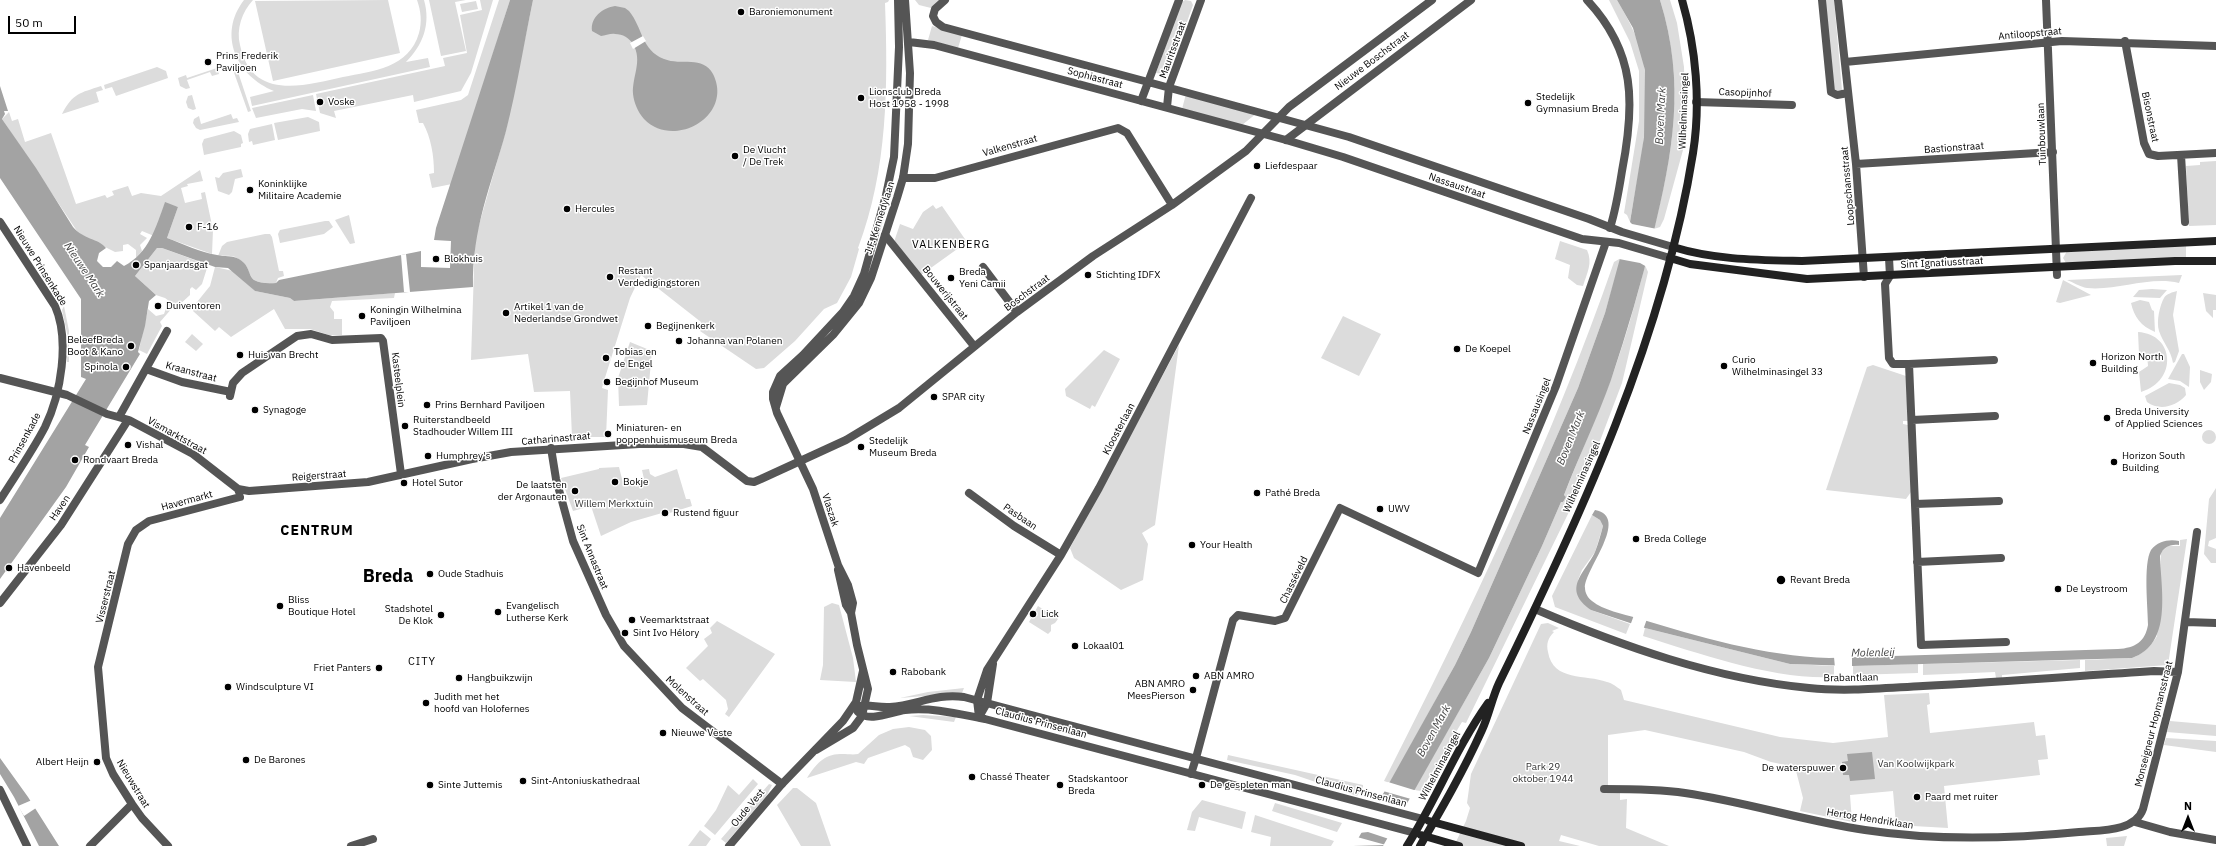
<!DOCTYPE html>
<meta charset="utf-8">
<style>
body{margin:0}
#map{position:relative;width:2216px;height:846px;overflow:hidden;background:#fff;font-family:"IBM Plex Sans",sans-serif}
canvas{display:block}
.north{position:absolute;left:2168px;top:798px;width:40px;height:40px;-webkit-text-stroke:3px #fff;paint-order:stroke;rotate:0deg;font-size:11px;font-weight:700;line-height:16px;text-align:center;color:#000}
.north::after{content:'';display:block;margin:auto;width:14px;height:18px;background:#000;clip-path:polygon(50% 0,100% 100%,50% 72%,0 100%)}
.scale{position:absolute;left:8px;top:16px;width:68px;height:18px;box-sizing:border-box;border:2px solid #000;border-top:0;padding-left:5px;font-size:12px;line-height:14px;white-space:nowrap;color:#000;-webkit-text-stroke:3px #fff;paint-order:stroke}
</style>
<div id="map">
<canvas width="2216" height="846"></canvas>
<div class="north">N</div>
<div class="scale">50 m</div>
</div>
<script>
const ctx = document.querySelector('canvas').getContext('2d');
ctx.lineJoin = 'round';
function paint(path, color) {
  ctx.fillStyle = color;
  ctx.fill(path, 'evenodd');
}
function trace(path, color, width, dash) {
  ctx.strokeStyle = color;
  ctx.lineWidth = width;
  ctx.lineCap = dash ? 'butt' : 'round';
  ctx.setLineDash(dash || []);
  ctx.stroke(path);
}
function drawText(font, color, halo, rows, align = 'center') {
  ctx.font = font + ' "IBM Plex Sans",sans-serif';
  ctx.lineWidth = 3;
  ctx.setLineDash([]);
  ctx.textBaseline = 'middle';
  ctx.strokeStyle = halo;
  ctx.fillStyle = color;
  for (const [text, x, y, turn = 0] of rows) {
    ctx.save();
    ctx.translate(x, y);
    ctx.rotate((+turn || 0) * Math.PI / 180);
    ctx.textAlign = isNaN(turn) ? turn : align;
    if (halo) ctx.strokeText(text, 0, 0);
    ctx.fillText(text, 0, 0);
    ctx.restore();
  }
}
paint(new Path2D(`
 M244 0H253C242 12 236 29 240 45 252 101 303 86 343 77 373 71 409 68 419 33 422 22 421 11 417 0H424C431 24 423 45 406 62L428 58 430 67 252 106 250 97 274 91C237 76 217 35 244 0Z
 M388 0 400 53 273 81 255 1Z
 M429 0H466L455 2 466 51 441 56Z
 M480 0H493L471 73 461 91 414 102 413 95 334 111 336 118 320 113 316 94 445 66 443 58 467 53 460 15 482 10Z
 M499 0H510L452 184 432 188 429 174 434 173C434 155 431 138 423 123H419L416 110 461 100 468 95Z
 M533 0H889L888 2 885 3C888 86 888 169 858 248L859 249 851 277 837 303 824 309 795 341 764 368 756 369 700 331 701 322 641 275 630 298 603 384 602 388 608 390 606 437H572L570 391 534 392 528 354 471 360 475 239 506 130Z
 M915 0H940L931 8 919 5Z
 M1185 0 1191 1 1193 5 1168 75 1156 73 1181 3Z
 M1609 0H1617C1630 22 1642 45 1645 70 1651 121 1638 173 1630 222L1627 215 1624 213 1639 121V71L1630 42Z
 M1660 0H1670L1677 23 1684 67 1685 105 1683 150 1664 219 1660 227 1654 229C1674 148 1685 82 1660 0Z
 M1824 0H1834L1842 90H1836L1833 88Z
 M476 1 478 9 462 12 460 4Z
 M932 26 962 35 958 48 928 40Z
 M236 66 251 111 248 112 232 67Z
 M157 67 166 71 168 78 116 96 112 87 105 89 104 85Z
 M217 68 219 74 212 76 210 72 187 80 190 88 186 89 180 86 178 78 186 75 187 78Z
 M101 86 103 90 96 92 99 102 62 114C73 93 80 93 101 86Z
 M1186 94 1257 113 1242 125 1182 109Z
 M192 95 196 109 193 110 188 108 186 102 188 96Z
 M313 95 316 111 302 109 256 118 252 108Z
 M9 112 12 121 18 119 25 142 51 133 76 204 105 195 107 198 114 195 112 191 128 186 132 196 141 193 161 196 200 170 203 181 187 184 188 186 181 188 185 203 202 199 201 193 205 192 213 230 212 254 167 238 178 207 165 203 154 236 142 231 140 234 147 238 140 245 142 251 136 258V250L128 244 123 245V251L115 252 79 234 2 119Z
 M231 114 233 119 237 118 239 122 200 130 196 128 193 123 194 119 199 116 201 124Z
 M308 117 319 122 320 131 278 140 274 123Z
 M272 124 275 140 253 145 252 141 249 142 248 134 250 129Z
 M234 131 241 135 243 143 241 144V147L204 155 202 144 204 139Z
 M2216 161V225L2189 226 2186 166 2200 165V162Z
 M241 169 243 177 235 179 232 192 229 195 218 191 215 177 219 178 223 173Z
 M933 205 936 209 942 206 967 242 921 275 894 242 900 224 913 229 923 212Z
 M349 215 355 243 350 244 335 220Z
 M325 221H329L333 227 324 234 280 243 278 234 280 230Z
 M265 234H270L272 237 279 271H283L284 276 278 278 276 283C240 285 257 269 237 258 232 255 224 256 218 256L222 246 227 242Z
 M1560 241 1587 250C1593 263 1587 273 1583 286L1577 285 1568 278 1570 265 1555 259Z
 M2186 244V259L2066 263 2063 258 2067 251Z
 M157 248H162L208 265 202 284 196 290 192 287 190 289V295L177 307 165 298 156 295 135 276Z
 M1621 258 1605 313 1578 388 1471 632 1455 665 1390 783 1384 781C1470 612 1552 441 1614 262Z
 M1645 265 1648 272 1622 383 1587 475 1466 723 1462 722 1421 791 1414 790 1489 658 1542 546 1561 502H1563L1566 497 1564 495C1579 457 1595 420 1610 382 1624 344 1635 305 1645 265Z
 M215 267 233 271 255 291 290 298 294 301 395 293 394 298 332 301 330 307 334 312V319H342V335H329L310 329H285L274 309 231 337 219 327 215 331 193 311V307L210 286Z
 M2182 275 2179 283C2149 276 2117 291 2087 288 2080 287 2073 282 2067 280Z
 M2063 280 2091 295 2060 303 2056 302Z
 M2152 289 2167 290 2160 298 2133 297 2139 290Z
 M2177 291 2173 315 2179 351 2175 362 2173 363C2171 350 2163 343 2159 331 2156 321 2160 305 2164 298 2166 294 2173 292 2177 291Z
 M2203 293 2216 295V310H2213V318L2206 311Z
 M2140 300 2149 302 2152 310 2154 311 2155 332C2141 326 2134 317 2131 303Z
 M170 304 173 307 160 322 162 326 147 354 139 350 148 309 156 316 164 314 167 305Z
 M64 306 69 331V362H67L68 338 62 310Z
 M1343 316 1381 334 1359 376 1321 358Z
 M2138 332C2175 334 2178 381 2141 392L2139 372 2148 366C2148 359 2146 356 2139 354Z
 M192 334 203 344 196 351 185 342Z
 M630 342 652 351 647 405 619 406 618 378Z
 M1179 345 1155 525 1142 533 1148 544 1143 580 1121 590 1074 558 1070 548Z
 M1104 350 1120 359 1095 407 1092 405 1090 409 1066 396 1065 389Z
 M2182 354H2184L2190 367 2189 387 2180 381 2168 379Z
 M1873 365 1906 376 1908 421H1903V424L1908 425 1911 492 1906 499 1826 490 1867 367Z
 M2200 370 2212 374 2211 382 2204 390 2200 382Z
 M2169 383 2180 385 2185 388 2186 395C2176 407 2159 411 2147 402L2145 396Z
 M2202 437a7 7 0 1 1 14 0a7 7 0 1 1-14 0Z
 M619 467 623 483 644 479 642 470 649 469 650 474 655 477 677 469 686 499H690L692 506 663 515 662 513 631 522 601 536 591 506 573 511 561 478 599 469V468Z
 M2216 488V538L2209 541 2208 546 2216 549V563H2211L2204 554 2209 499Z
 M1592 515 1600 520 1603 526 1595 552 1582 570 1578 580 1591 610 1630 624 1626 634 1555 607 1552 596Z
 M2187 539 2168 665 2085 671V660L2132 658C2143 654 2151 646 2157 636L2161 552 2168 546H2180V540Z
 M832 603 839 605 853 658 856 682 820 680 823 665 824 607Z
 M1038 606 1058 619 1055 623 1051 625V631L1048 634 1029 622Z
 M717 621 775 654 729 717 725 714 728 709 726 700 703 679 700 681 686 668 708 646 704 639 712 633 710 628Z
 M1548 623 1559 628 1552 631 1554 632C1548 638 1546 644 1548 652 1553 682 1586 674 1607 682 1612 683 1617 687 1621 690L1624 700 1780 737 1833 743 1888 737 1884 695 1929 693 1930 704 1927 705 1930 733 2034 722 2036 736 2045 735 2048 759 2038 760 2040 775 1944 786 1948 828 1896 825 1893 791 1850 795 1852 822 1800 811 1803 798 1795 767 1771 762 1744 752 1645 730 1608 735V791H1620V800L1627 799 1626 828 1669 846H1599L1561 835 1559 841 1580 846H1454L1466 821 1470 808 1467 803 1471 774 1541 624Z
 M1645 628 1790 664 1834 666V677C1773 680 1701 654 1643 636Z
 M2080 660V668L2002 675V678H1996L1995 672 1923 675V664Z
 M1918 664V673L1853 675V666Z
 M964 688 962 693 900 698 928 692Z
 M923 715 956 717 954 722 909 716Z
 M2170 721 2216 725V736L2167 732Z
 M909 727 925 730 931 736 932 750 923 760 913 757 910 748 905 745 868 758 864 764 856 762 807 778C815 765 825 753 842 754 848 754 853 755 858 754L879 735 893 729Z
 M2166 738 2216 741V752L2164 745Z
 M1228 755 1363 785V787L1357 796 1295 775 1227 760Z
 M753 779 758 784 715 835 704 826 716 810 728 785 739 795Z
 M769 784 772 785 767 795 726 843 721 839Z
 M793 788H797L816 803 831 846H801L777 805Z
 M1202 800 1246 812 1242 829 1199 817 1195 831 1187 830 1192 812Z
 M1275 803 1342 823 1337 832 1272 811Z
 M1255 815 1334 841 1331 846H1270L1271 837 1251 832Z
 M700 830 711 839 706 846H688Z
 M2127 836 2124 846H2107L2106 838Z`), '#dcdcdc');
paint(new Path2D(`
 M510 0H533C524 43 517 88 506 131 491 186 472 228 473 287L294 301 290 298 255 291 228 268 215 267 162 248H157L135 276 156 295 149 301 145 326 138 352 140 354 85 445 89 447 66 487 0 579V518L86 379 81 377V299L0 178V86L8 111H4L5 114 2 119 36 168 73 227C84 240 98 238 106 248L99 253 97 261 103 267H111L117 261 124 266C149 253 156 227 165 202L178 207 167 238C183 244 200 252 217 255 224 257 232 255 239 259 257 270 240 285 276 283L279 280 421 251V267L450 268 451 241 434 240 436 228Z
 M1617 0H1660C1686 84 1673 152 1653 235 1641 284 1627 332 1611 380 1597 419 1579 456 1564 495L1566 497 1563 502H1561L1542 546 1489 658 1383 846H1354L1455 665 1471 632 1578 388 1605 313 1630 222 1644 137 1645 70 1633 28Z
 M615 6 625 8 629 11C643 28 641 50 664 59 681 66 703 55 713 74 734 116 674 150 644 119 638 112 634 103 633 94 632 76 643 61 633 44 629 38 623 34 615 34 611 33 605 36 601 36L592 31C590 17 603 8 615 6Z
 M1595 510C1631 517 1584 570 1585 588 1585 593 1588 598 1592 601 1603 610 1623 614 1637 618 1699 637 1764 656 1829 658L2118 649C2135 648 2145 642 2148 625 2148 608 2143 564 2151 550 2158 541 2169 539 2179 541V545C2170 544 2163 547 2160 556 2161 590 2173 644 2132 658L1853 666 1790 664 1645 628 1591 610C1561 589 1585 573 1595 552 1598 544 1601 534 1603 526L1600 520 1592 515Z
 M1872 752 1875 779 1850 781 1849 775H1843L1842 762 1848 761 1847 754Z
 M0 758 28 797 59 846H39L14 797 0 774Z`), '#a3a3a3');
paint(new Path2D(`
 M643 36 646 41 633 49 630 43Z
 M1628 220 1632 224 1657 229 1647 267 1640 263 1619 259Z
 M406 254 410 292H404L401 255Z
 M1634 615 1647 619 1643 630 1630 626Z
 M1852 656V668H1835L1834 657Z
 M1388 782 1414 790H1416L1411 799 1383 791Z
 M1380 796 1385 800 1408 804 1389 839 1368 832 1359 833Z
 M32 800 36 808 24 816 18 806Z
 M1357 837 1386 845 1352 846Z`), '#fff');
trace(new Path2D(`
 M945 0 935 9 933 16 936 22 943 27 1148 82
 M1587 0C1636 52 1635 104 1622 171 1619 190 1616 209 1610 228
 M1822 0 1831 92 1837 95 1848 93
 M1838 0 1856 164 1864 277
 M2046 0 2057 275
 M2125 41 2144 143 2149 154 2158 156 2216 153
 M1845 62 2062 41 2216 46
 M1696 102 1792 105
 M1286 140 1471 0
 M2181 155 2185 222
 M1856 164 2053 152
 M903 178H935L1118 128 1127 133 1172 205
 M0 222 55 306C70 340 61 394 45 427 32 452 15 476 0 500
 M885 235 974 346
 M1889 258 1890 276 1885 284 1889 358 1893 364H1909L1921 645 2006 642
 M983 267 1017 312
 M1909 364 1994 360
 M146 369 182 382 231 392
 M0 378 67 395 107 414 129 420 193 454 238 489 239 492
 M230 396 233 383 242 373 297 336 311 334 332 340 381 338 383 341 401 474
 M119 417 167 331
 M1912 420 1995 416
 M551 448 556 479 573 541 606 615 624 646 682 708 782 784
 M238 489 249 491 368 482 472 459 511 452 639 444H684L702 447 747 481 754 482 761 479 846 440 899 408 1017 312 1093 256 1172 205 1246 151 1289 107 1432 0
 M969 493 1014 526 1061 555
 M1915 504 1999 501
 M1917 562 2001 558
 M0 603 61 525 128 420
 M1535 609C1621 646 1715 679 1809 688 1846 692 1885 688 1923 686 2000 682 2077 676 2154 671L2178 672
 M2186 622 2216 623
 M979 717 977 700 987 670 1061 555 1099 488 1251 198
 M979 717 987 703 993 664
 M1196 758 1233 620 1238 615 1275 621 1285 618 1340 508 1478 573 1556 386 1606 242
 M1604 789C1631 789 1658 789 1685 793 1746 802 1805 821 1865 830 1936 841 2008 839 2079 832 2100 830 2135 832 2143 809L2178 672 2197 532
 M0 790 27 846
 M2135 822 2170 832 2216 840
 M90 846 132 804
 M168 846 142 818 132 804 113 774 106 758 98 667 128 544 136 530 149 521 240 497
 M351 846 373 839`), '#555', 8);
trace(new Path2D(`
 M909 42 934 45 1286 140 1343 157 1582 239 1619 243 1670 258
 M1148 82 1349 137 1589 219 1622 232 1673 247
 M1141 101 1179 0
 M1167 107 1169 87 1201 0
 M776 407 783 384 833 335 859 303 871 278 897 198 903 178 908 144 910 73 905 0
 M838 570 846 605 851 613
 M853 707C868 703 876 708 890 707 917 705 936 693 964 697L1423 819
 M858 712C869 723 891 712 905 710 932 707 959 714 985 719L1415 833
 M816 750 853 728 862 716 868 689 857 645 851 613 853 603 848 585 838 565 813 489 777 413 773 399V392L780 376 803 355 843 312 854 296 864 274 886 195 894 157 899 47 898 0
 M1191 774 1196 758
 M729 846 782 784 843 721 856 702 863 671`), '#555', 8);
trace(new Path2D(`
 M1673 247C1715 260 1758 260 1802 261L2216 241
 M1670 258 1690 264 1807 279 2175 261H2216
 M1429 821 1521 846
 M1421 835 1459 846
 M1407 846C1436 800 1456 748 1488 703
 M1420 846C1442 808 1464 770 1482 730 1489 715 1492 698 1499 683 1580 518 1664 336 1693 153 1701 103 1696 48 1682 0`), '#222', 8);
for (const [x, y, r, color] of [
 [741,12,4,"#000"],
 [208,62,4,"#000"],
 [861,98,4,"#000"],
 [320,102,4,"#000"],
 [1528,103,4,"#000"],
 [735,156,4,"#000"],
 [1257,166,4,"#000"],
 [250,190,4,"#000"],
 [567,209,4,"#000"],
 [189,227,4,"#000"],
 [436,259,4,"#000"],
 [136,265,4,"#000"],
 [1088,275,4,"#000"],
 [610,277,4,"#000"],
 [951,278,4,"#000"],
 [158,306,4,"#000"],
 [506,313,4,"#000"],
 [362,316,4,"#000"],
 [648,326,4,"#000"],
 [679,341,4,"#000"],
 [131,346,4,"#000"],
 [1457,349,4,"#000"],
 [240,355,4,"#000"],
 [606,358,4,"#000"],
 [2093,363,4,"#000"],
 [1724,366,4,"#000"],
 [126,367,4,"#000"],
 [607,382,4,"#000"],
 [934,397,4,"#000"],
 [427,405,4,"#000"],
 [255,410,4,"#000"],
 [2107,418,4,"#000"],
 [405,426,4,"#000"],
 [608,434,4,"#000"],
 [128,445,4,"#000"],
 [861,447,4,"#000"],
 [428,456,4,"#000"],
 [75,460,4,"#000"],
 [2114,462,4,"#000"],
 [615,482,4,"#000"],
 [404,483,4,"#000"],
 [575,491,4,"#000"],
 [1257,493,4,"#000"],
 [1380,509,4,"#000"],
 [665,513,4,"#000"],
 [1636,539,4,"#000"],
 [1192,545,4,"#000"],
 [9,568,4,"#000"],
 [430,574,4,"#000"],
 [1781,580,5,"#000"],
 [2058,589,4,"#000"],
 [280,606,4,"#000"],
 [498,612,4,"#000"],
 [1033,614,4,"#000"],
 [441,615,4,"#000"],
 [632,620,4,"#000"],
 [625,633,4,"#000"],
 [1075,646,4,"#000"],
 [379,668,4,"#000"],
 [893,672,4,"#000"],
 [1196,676,4,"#000"],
 [459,678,4,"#000"],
 [228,687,4,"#000"],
 [1193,690,4,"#000"],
 [426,703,4,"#000"],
 [663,733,4,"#000"],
 [246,760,4,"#000"],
 [97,762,4,"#000"],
 [1843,768,4,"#000"],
 [972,777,4,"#000"],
 [523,781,4,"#000"],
 [430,785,4,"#000"],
 [1060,785,4,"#000"],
 [1202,785,4,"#000"],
 [1917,797,4,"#000"]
]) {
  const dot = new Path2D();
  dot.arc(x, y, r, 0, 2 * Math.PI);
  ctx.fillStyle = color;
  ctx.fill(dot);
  trace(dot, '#fff', 1.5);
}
drawText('10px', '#000', '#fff', [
 ["Baroniemonument",749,12],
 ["Prins Frederik",216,56],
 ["Paviljoen",216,68],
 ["Lionsclub Breda",869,92],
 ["Host 1958 - 1998",869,104],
 ["Stedelijk",1536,97],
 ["Gymnasium Breda",1536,109],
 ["Voske",328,102],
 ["De Vlucht",743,150],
 ["/ De Trek",743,162],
 ["Liefdespaar",1265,166],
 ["Koninklijke",258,184],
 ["Militaire Academie",258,196],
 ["Hercules",575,209],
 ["F-16",197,227],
 ["Blokhuis",444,259],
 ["Spanjaardsgat",144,265],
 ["Restant",618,271],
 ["Verdedigingstoren",618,283],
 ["Breda",959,272],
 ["Yeni Camii",959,284],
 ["Stichting IDFX",1096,275],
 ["Duiventoren",166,306],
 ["Artikel 1 van de",514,307],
 ["Nederlandse Grondwet",514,319],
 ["Koningin Wilhelmina",370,310],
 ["Paviljoen",370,322],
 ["Begijnenkerk",656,326],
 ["BeleefBreda",123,340,"right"],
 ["Boot & Kano",123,352,"right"],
 ["Johanna van Polanen",687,341],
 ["De Koepel",1465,349],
 ["Tobias en",614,352],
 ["de Engel",614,364],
 ["Huis van Brecht",248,355],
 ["Horizon North",2101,357],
 ["Building",2101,369],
 ["Curio",1732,360],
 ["Wilhelminasingel 33",1732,372],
 ["Spinola",118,367,"right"],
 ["Begijnhof Museum",615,382],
 ["SPAR city",942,397],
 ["Prins Bernhard Paviljoen",435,405],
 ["Synagoge",263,410],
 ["Breda University",2115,412],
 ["of Applied Sciences",2115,424],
 ["Ruiterstandbeeld",413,420],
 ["Stadhouder Willem III",413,432],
 ["Miniaturen- en",616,428],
 ["poppenhuismuseum Breda",616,440],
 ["Stedelijk",869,441],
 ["Museum Breda",869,453],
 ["Vishal",136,445],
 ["Humphrey's",436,456],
 ["Horizon South",2122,456],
 ["Building",2122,468],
 ["Rondvaart Breda",83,460],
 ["Bokje",623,482],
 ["Hotel Sutor",412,483],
 ["De laatsten",567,485,"right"],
 ["der Argonauten",567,497,"right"],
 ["Pathé Breda",1265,493],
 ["UWV",1388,509],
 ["Rustend figuur",673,513],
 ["Breda College",1644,539],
 ["Your Health",1200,545],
 ["Havenbeeld",17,568],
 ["Oude Stadhuis",438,574],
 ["Revant Breda",1790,580],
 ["De Leystroom",2066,589],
 ["Bliss",288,600],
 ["Boutique Hotel",288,612],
 ["Evangelisch",506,606],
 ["Lutherse Kerk",506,618],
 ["Stadshotel",433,609,"right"],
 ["De Klok",433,621,"right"],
 ["Lick",1041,614],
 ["Veemarktstraat",640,620],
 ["Sint Ivo Hélory",633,633],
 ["Lokaal01",1083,646],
 ["Friet Panters",371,668,"right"],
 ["Rabobank",901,672],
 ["ABN AMRO",1204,676],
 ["Hangbuikzwijn",467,678],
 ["ABN AMRO",1185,684,"right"],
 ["MeesPierson",1185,696,"right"],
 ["Windsculpture VI",236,687],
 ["Judith met het",434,697],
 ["hoofd van Holofernes",434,709],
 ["Nieuwe Veste",671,733],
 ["De Barones",254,760],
 ["Albert Heijn",89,762,"right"],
 ["De waterspuwer",1835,768,"right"],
 ["Chassé Theater",980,777],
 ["Stadskantoor",1068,779],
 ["Breda",1068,791],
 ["Sint-Antoniuskathedraal",531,781],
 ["Sinte Juttemis",438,785],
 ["De gespleten man",1210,785],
 ["Paard met ruiter",1925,797]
], 'left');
drawText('10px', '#000', '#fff', [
 ["Antiloopstraat",2030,34,-5],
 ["Mauritsstraat",1173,50,-70],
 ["Nieuwe Boschstraat",1372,61,-37],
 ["Sophiastraat",1095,78,15],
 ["Casopijnhof",1745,93,2],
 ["Wilhelminasingel",1684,111,-88],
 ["Bisonstraat",2150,117,78],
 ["Tuinbouwlaan",2042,134,-92],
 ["Valkenstraat",1010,146,-16],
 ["Bastionstraat",1954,148,-4],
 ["Nassaustraat",1457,186,19],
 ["Loopschansstraat",1848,186,-95],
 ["J.F. Kennedylaan",880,218,-72],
 ["Sint Ignatiusstraat",1942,263,-3],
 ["Nieuwe Prinsenkade",40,266,58],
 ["Bouwerijstraat",945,293,51],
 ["Boschstraat",1027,293,-37],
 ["Kraanstraat",191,372,15],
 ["Kasteelplein",398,380,83],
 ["Nassausingel",1537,406,-68],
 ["Kloosterlaan",1119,429,-62],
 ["Vismarktstraat",177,436,29],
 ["Prinsenkade",25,438,-61],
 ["Catharinastraat",556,439,-5],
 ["Reigerstraat",319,476,-4],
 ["Wilhelminasingel",1582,477,-66],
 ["Havermarkt",187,501,-15],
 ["Haven",60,508,-56],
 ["Vlaszak",830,510,72],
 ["Pasbaan",1020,517,34],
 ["Sint Annastraat",592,557,68],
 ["Chasséveld",1294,580,-64],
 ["Visserstraat",106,597,-76],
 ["Brabantlaan",1851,678,-1],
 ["Molenstraat",687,696,42],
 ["Claudius Prinsenlaan",1041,723,15],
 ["Monseigneur Hopmansstraat",2154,724,-76],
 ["Wilhelminasingel",1440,766,-62],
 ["Nieuwstraat",133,784,59],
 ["Claudius Prinsenlaan",1361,792,15],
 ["Oude Vest",748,808,-50],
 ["Hertog Hendriklaan",1870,819,9]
]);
drawText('10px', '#333', '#fff', [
 ["Willem Merkxtuin",614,504],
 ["Van Koolwijkpark",1916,764],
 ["Park 29",1543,767],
 ["oktober 1944",1543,779]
]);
drawText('italic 11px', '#444', '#fff', [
 ["Boven Mark",1661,116,-87],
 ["Nieuwe Mark",84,270,56],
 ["Boven Mark",1571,438,-68],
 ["Molenleij",1873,653,-1],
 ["Boven Mark",1434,731,-61]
]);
ctx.letterSpacing = '1px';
drawText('11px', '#000', '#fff', [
 ["VALKENBERG",951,245],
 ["CITY",422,662]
]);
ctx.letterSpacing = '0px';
ctx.letterSpacing = '1px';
drawText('bold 14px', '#000', '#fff', [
 ["CENTRUM",317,531]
]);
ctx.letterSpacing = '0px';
drawText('bold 18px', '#000', '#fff', [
 ["Breda",388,577]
]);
</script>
